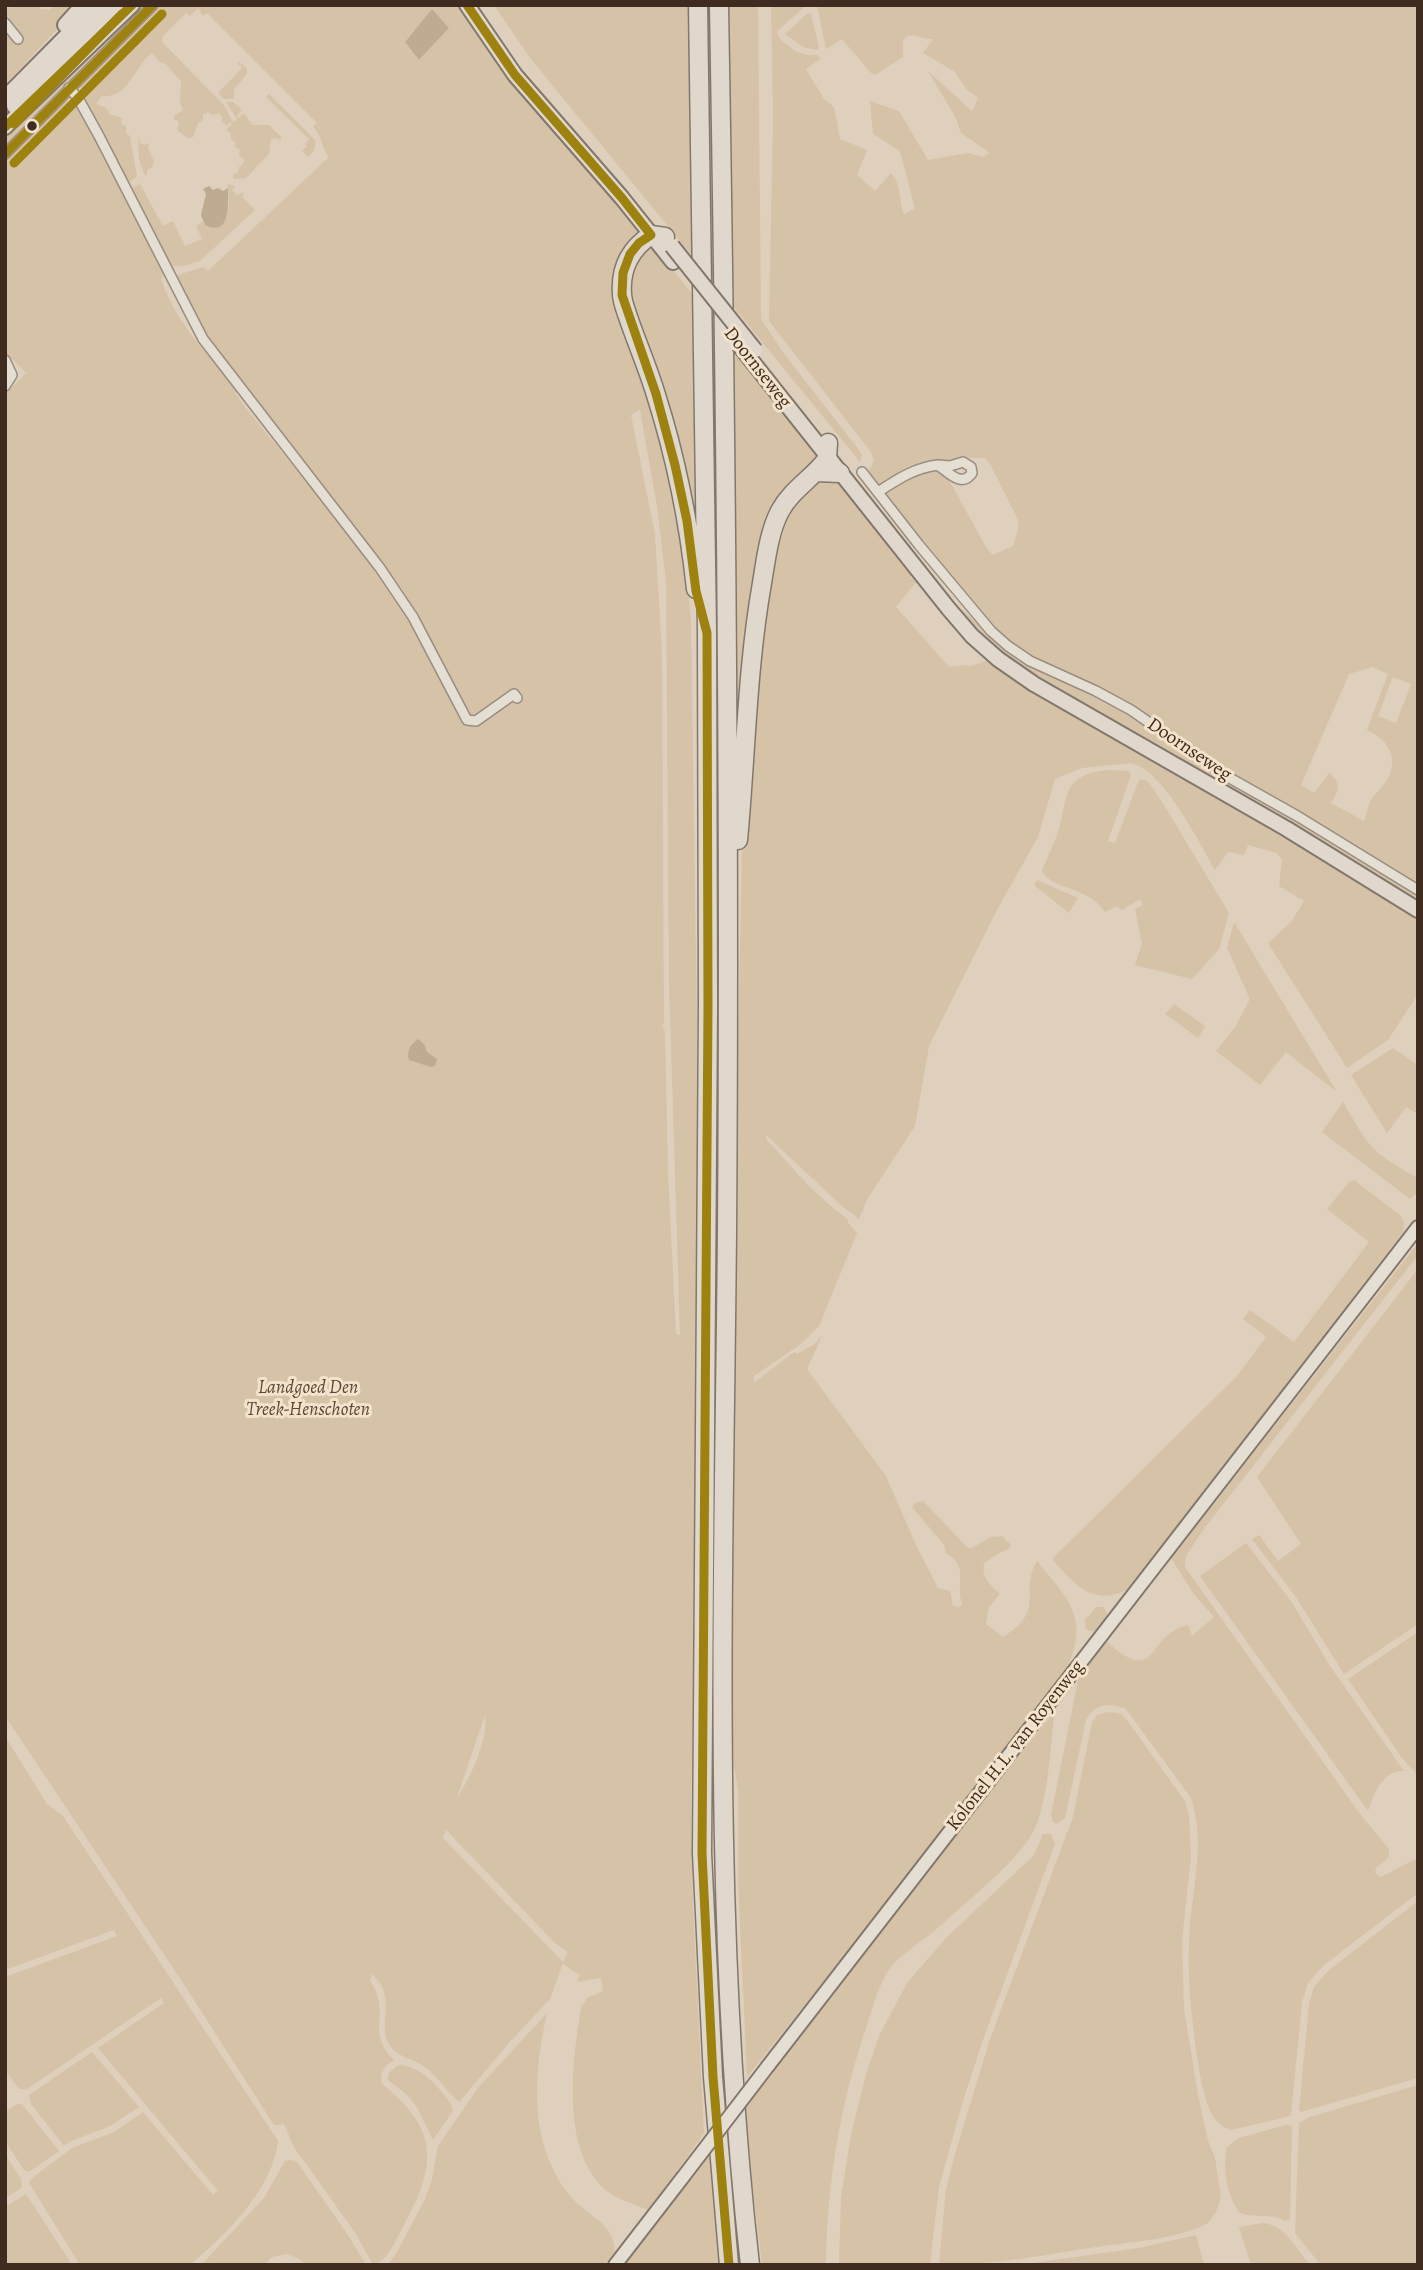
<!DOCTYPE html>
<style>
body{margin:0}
#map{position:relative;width:1423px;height:2270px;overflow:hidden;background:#ded0bc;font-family:Alegreya,serif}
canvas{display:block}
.frame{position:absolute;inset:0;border:7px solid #402b21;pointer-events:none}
</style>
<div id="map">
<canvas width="1423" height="2270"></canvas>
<div class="frame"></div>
</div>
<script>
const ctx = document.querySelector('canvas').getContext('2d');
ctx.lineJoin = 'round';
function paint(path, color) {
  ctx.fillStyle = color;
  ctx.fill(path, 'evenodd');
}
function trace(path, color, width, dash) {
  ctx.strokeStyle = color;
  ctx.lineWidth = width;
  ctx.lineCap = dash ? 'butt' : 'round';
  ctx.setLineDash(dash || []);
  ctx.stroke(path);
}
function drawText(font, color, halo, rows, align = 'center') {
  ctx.font = font + ' Alegreya,serif';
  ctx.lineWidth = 6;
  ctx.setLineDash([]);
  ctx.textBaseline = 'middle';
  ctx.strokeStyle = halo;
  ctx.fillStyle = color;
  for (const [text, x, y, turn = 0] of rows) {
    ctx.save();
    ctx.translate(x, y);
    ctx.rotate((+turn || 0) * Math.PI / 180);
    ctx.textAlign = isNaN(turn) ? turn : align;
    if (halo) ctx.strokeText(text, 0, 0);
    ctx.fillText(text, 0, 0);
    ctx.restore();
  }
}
paint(new Path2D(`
 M12 5H40V9L50 10 54 5H80L5 85V28L16 43 22 40 5 17V12Z
 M138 5H149L5 148V132Z
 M158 5H459L503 64 637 222 636 237 630 245 632 345 664 448 686 561 691 623 699 1156 696 1596 691 1797 693 1907 704 2133 686 2159 647 2210C635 2204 619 2200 608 2192 560 2154 572 2061 581 2008L587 1998 603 1991 601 1978 577 1982 580 1974 574 1972 563 1963 550 1999 509 2043 459 2102C447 2092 438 2077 425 2067 413 2058 397 2058 389 2044 376 2021 399 1999 372 1974L370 1981C392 2011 365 2034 394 2060 384 2065 379 2073 382 2084 441 2131 436 2166 403 2227 395 2241 389 2260 373 2265L356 2234 302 2158C290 2146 291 2135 283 2123L281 2125H274L185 1986 5 1716V394L26 373 5 352V158L59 104C68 100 73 100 80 107L162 268 163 276 161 279C176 324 210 357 240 393H235L246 408 381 575 311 477 316 476 217 350 180 296 175 276 203 267 208 271 329 157C321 148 323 137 313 127L317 123 207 13 203 16 198 8 190 16 186 13 163 36 162 42 223 104 233 122 237 119 226 102H233L242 110 237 116 238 118 244 113 252 125H269L281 137V141L277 138 271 139 269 154 246 178 233 179V175L238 172 239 167 243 164 244 159 239 156 240 150 235 147V142L231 139V133L226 130 232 124 230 122 227 126 222 122V116L218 113 213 115 208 112 203 115V120L198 123 193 137 189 139 177 130 179 122 174 119V116L183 110 180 103 181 82 166 64 160 62 152 53C134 66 129 99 102 96L97 102V104L106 108 110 114 122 118 121 124 126 127V133L130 136 137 177 129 182H124C114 162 78 103 81 84ZM432 10 449 28 419 60 405 42ZM640 410 657 506 666 581 669 983 680 1335 676 1334 668 1171 665 1032 662 1024H664L662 652 655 534 631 415ZM485 1715C489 1738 470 1779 456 1800ZM446 1830 555 1943 568 1952 563 1962 443 1838Z
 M494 5H690L694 258 530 58Z
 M726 5H758L761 319 785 355 859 450 862 455 860 462 731 304Z
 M771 5H807L777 31 779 38 795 51 807 55H818L820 59 806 69 824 99 834 107 840 139 867 150 857 175 875 191 891 173C902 185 898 199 904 214L915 208 900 151 873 134 870 101 899 111 928 160 968 153 983 157 990 153 961 133 956 118 928 71 972 111 978 98 967 90 954 71 923 53 933 39C923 40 916 34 907 36L903 40V57L875 75 871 73 842 39 826 49 817 5H1418V887L1210 763 1174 736 1029 656 986 621 934 562 884 492 907 478 933 469 939 471 950 482 987 549 993 555 1013 546 1018 530V520L990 464 985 458C965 457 920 461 902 470 895 474 887 482 880 487L868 472 874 461 871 452 769 321 773 118ZM1373 667 1388 674 1367 730C1387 739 1399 756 1388 778 1384 786 1376 792 1371 800 1368 807 1366 814 1364 821L1331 803C1339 791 1342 783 1329 773L1314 793 1301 785 1349 674ZM1393 677 1411 684 1396 723 1378 716Z
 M811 13 819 48 817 50 803 47 785 34 807 14Z
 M239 62 247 68V74L234 89V99H224L218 93 242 68 238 63Z
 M269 94 316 141 314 151 308 157 302 151 307 146 305 144 309 139 266 97Z
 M138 135 140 142 144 145 150 143 148 148 154 161 152 167 147 170V175L145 176 139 159Z
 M140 184 163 226 173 221 185 246 202 239 196 226 203 222 214 228C233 221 228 202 228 184L236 186 232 190 238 196 242 192 244 194 242 197 255 210 200 261 187 265 170 267 128 190Z
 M651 245 656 249 694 296 695 550 624 282 627 269Z
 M731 341 824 459 786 496 733 792Z
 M834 470 915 574 910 577 916 582 896 607 949 667 967 665 968 667 991 659 1061 708 1332 864 1418 919V994L1388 1040 1347 1068 1268 943 1291 922 1304 901 1279 886 1282 860 1277 853 1248 845 1244 855 1228 852 1215 870C1198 841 1164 771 1131 763L1082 768 1055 779 1038 837 998 908 929 1046 915 1126 868 1198 859 1219 842 1206 766 1135V1139C792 1167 817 1198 848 1219V1223L857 1233 819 1326 801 1344 754 1376V1383L794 1352 797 1354 813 1345 822 1336 807 1369 886 1476 916 1545 938 1588 950 1591 953 1606 960 1607 962 1604C955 1582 970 1568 946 1553L944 1545 912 1507 915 1503 923 1501 968 1548H972L991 1537 1002 1536 1011 1545 1009 1549 1001 1552 984 1563C981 1578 991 1585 1000 1594L989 1607 986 1624 1003 1637C1048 1609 1018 1593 1037 1561 1071 1602 1091 1621 1064 1674L906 1878 747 2077 738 1880V1790L730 1742 732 1357 742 846 756 673 777 554 787 520 794 506 806 492Z
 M962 610 1023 661 1053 677 1107 701 1237 786 1418 896V905L1075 705 1013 662 978 632Z
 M1107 770 1128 771 1131 775 1108 841 1115 843 1138 782 1140 779 1145 780 1150 784 1162 802 1229 913 1219 949 1192 979 1135 965 1142 944 1135 909 1143 905 1140 899 1122 910 1117 906 1105 912C1087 885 1053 891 1042 871 1048 855 1056 841 1060 825 1068 790 1066 775 1107 770Z
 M1037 880 1078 898 1069 913 1034 885Z
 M1234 922 1337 1092 1286 1052 1260 1085 1216 1051 1235 1027 1249 1001V997L1227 948Z
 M1174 1004 1205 1026 1198 1038 1165 1014Z
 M1393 1048 1418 1065V1114L1406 1107 1387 1133 1351 1075Z
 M1343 1102C1351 1115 1358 1129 1367 1141 1379 1157 1400 1168 1418 1178V1192L1410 1199 1322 1132Z
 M1354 1180 1401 1216 1404 1223 1403 1232 1132 1587C1094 1609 1076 1586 1052 1559L1238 1375 1266 1337 1243 1319 1250 1310 1294 1342 1369 1242 1327 1209 1349 1182Z
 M1418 1243V1255L1411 1264 1203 1530 1186 1556 1185 1567 1360 1814 1389 1849 1388 1858 1376 1868 1375 1873 1381 1877 1418 1858V1893L1324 1965 1308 1983 1302 2002 1291 2116 1231 2130C1222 2127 1216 2122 1211 2113 1203 2095 1200 2075 1197 2056 1192 2018 1187 1981 1189 1943 1190 1895 1207 1846 1191 1798L1126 1709C1111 1702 1093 1704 1086 1720L1065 1818 1057 1824 1053 1822 1051 1815 1079 1675 1106 1641C1160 1689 1144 1635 1188 1625L1192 1636 1214 1617 1193 1593 1171 1558Z
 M1418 1269V1624L1344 1674 1296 1597 1252 1539 1259 1535 1278 1561 1301 1544 1257 1477Z
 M1246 1543 1291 1601 1330 1666 1404 1771C1382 1770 1374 1794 1368 1811L1200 1576Z
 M1096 1607H1104L1109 1618 1099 1631H1090L1086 1629 1085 1620Z
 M1418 1632V1775L1402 1758 1348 1679Z
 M1108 1712 1122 1714 1129 1723 1185 1801 1189 1815 1191 1857 1182 1940 1184 2009 1198 2095 1208 2141 1215 2158 1221 2198 1216 2212 1208 2223C1182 2238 1133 2242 1103 2246 1050 2254 996 2265 942 2265L939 2263 946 2189 955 2154 990 2039 1073 1817 1092 1722 1097 1715Z
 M1051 1716 1054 1718C1050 1750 1048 1799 1035 1828 1022 1858 966 1902 940 1926 926 1939 902 1953 891 1967 879 1983 873 2006 867 2025 840 2103 827 2183 826 2265H762L743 2109 914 1887Z
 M5 1736 47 1804 63 1816 278 2141C273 2189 226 2234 190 2265H80L29 2183 31 2179 72 2148 114 2132 143 2112 213 2195 218 2191 98 2048 164 2003 161 1998 27 2089H19L5 2070V1977L117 1936 114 1930 5 1970Z
 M1043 1834H1051L1055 1844 984 2037 962 2104 939 2187 930 2265H839L841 2197 851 2135 866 2074 880 2034 907 1983 946 1938 1034 1855Z
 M1418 1901V2078L1301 2112 1299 2110 1309 2003 1314 1987 1329 1970Z
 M547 2013C533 2075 528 2146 572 2198 584 2212 607 2221 613 2240 614 2244 614 2247 615 2251L604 2265H388L397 2252 425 2199 432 2179 438 2146 478 2088Z
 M92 2052 139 2107 110 2126 69 2142 64 2146 31 2104 29 2095Z
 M398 2065C420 2065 439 2087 451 2104L453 2111 433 2140 417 2107 406 2094 388 2080V2074Z
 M1418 2085V2265H1321L1295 2233 1299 2123 1310 2117Z
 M17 2104H22L59 2151 29 2172 24 2170 5 2141V2112Z
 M1286 2125 1292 2126 1290 2219 1285 2221C1270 2213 1255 2218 1240 2213 1227 2197 1222 2167 1227 2147L1239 2138Z
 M711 2151 719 2265H623Z
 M5 2154 21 2179 22 2188 5 2198Z
 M290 2160 297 2162 350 2238 366 2265H306L298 2258 286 2254 272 2257 264 2265H201L264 2198 285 2161Z
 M26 2194 72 2265H5V2207Z
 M1262 2223C1286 2224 1296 2250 1311 2265H1251L1239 2227Z
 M1196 2235 1204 2265H1019L1139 2248Z`), '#d6c2a7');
paint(new Path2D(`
 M432 9 449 28 419 60 405 42Z
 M209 186 213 190 218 188 223 191 228 188C228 203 231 238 205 225L201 215 206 194 203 189Z
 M418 1039 424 1044 427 1052 437 1059 435 1066 431 1067 409 1060C406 1051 411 1044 418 1039Z`), '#bfab90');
const street = new Path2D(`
 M5 23 18 39
 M69 88 78 98 99 136 203 339 380 568 413 617 467 720 476 721 514 694 517 698
 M5 154 153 5
 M5 360 12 375 5 386
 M862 472 919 545 991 631 1008 646 1030 661 1096 691 1131 710 1228 777 1299 817 1418 890
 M878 492C898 479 914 468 938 465 949 473 962 488 972 473L971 467 963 462 950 466 938 465`);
const secondary = new Path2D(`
 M768 2066 1418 1227
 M615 2265 683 2177`);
const primary = new Path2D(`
 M467 5 515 75 622 198 673 262
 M65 25 83 5
 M5 98 97 5
 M14 106 113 5
 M5 127 132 5
 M755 365 948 608 972 636 998 659 1034 684 1287 829 1418 910`);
const highway = new Path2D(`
 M698 5 707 633 708 1006 702 1853 713 2077 729 2265
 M719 5C726 414 730 823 727 1232 724 1577 711 1921 750 2265
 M665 237 651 235C630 249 620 268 622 294 622 300 625 308 627 314 636 341 648 368 656 395 676 458 689 523 696 589
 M816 472 840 473
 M738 840C746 754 747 668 762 583 766 559 769 532 780 511 792 489 813 478 827 459L828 443`);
trace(street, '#988d81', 12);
trace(secondary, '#82776c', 16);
trace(primary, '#82776c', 18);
trace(highway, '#82776c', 21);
trace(street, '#e5ded3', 9);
trace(secondary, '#e5ded3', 12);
trace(primary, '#e0d8cc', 14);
trace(highway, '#e0d8cc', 18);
const secondaryBridge = new Path2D(`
 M683 2177 768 2066`);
const primaryBridge = new Path2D(`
 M672 246 755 350
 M739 345 755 365`);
trace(secondaryBridge, '#82776c', 16, []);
trace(primaryBridge, '#82776c', 18, []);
trace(secondaryBridge, '#e5ded3', 12);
trace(primaryBridge, '#e0d8cc', 14);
trace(new Path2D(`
 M467 5 515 75 622 198 651 235 639 243 630 254 623 273 622 295 656 394 675 465 687 521 696 591 707 633 708 1006 702 1853 713 2077 729 2265
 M5 127 132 5`), '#9e8210', 9);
trace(new Path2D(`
 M5 154 153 5`), '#9e8210', 9);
trace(new Path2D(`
 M14 124 122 14
 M14 163 162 14`), '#9e8210', 9);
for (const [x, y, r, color] of [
 [32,126,6,"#402b21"]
]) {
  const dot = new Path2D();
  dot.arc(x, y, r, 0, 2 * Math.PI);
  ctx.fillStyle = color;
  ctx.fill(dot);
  trace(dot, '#f3e3ca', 2.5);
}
drawText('19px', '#402b21', '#f3e3ca', [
 ["Doornseweg",757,368,52],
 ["Doornseweg",1189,750,34],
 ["Kolonel H.L. van Royenweg",1016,1746,-52]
]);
drawText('italic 19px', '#5d4738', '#f3e3ca', [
 ["Landgoed Den",308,1388],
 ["Treek-Henschoten",308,1410]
]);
</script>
